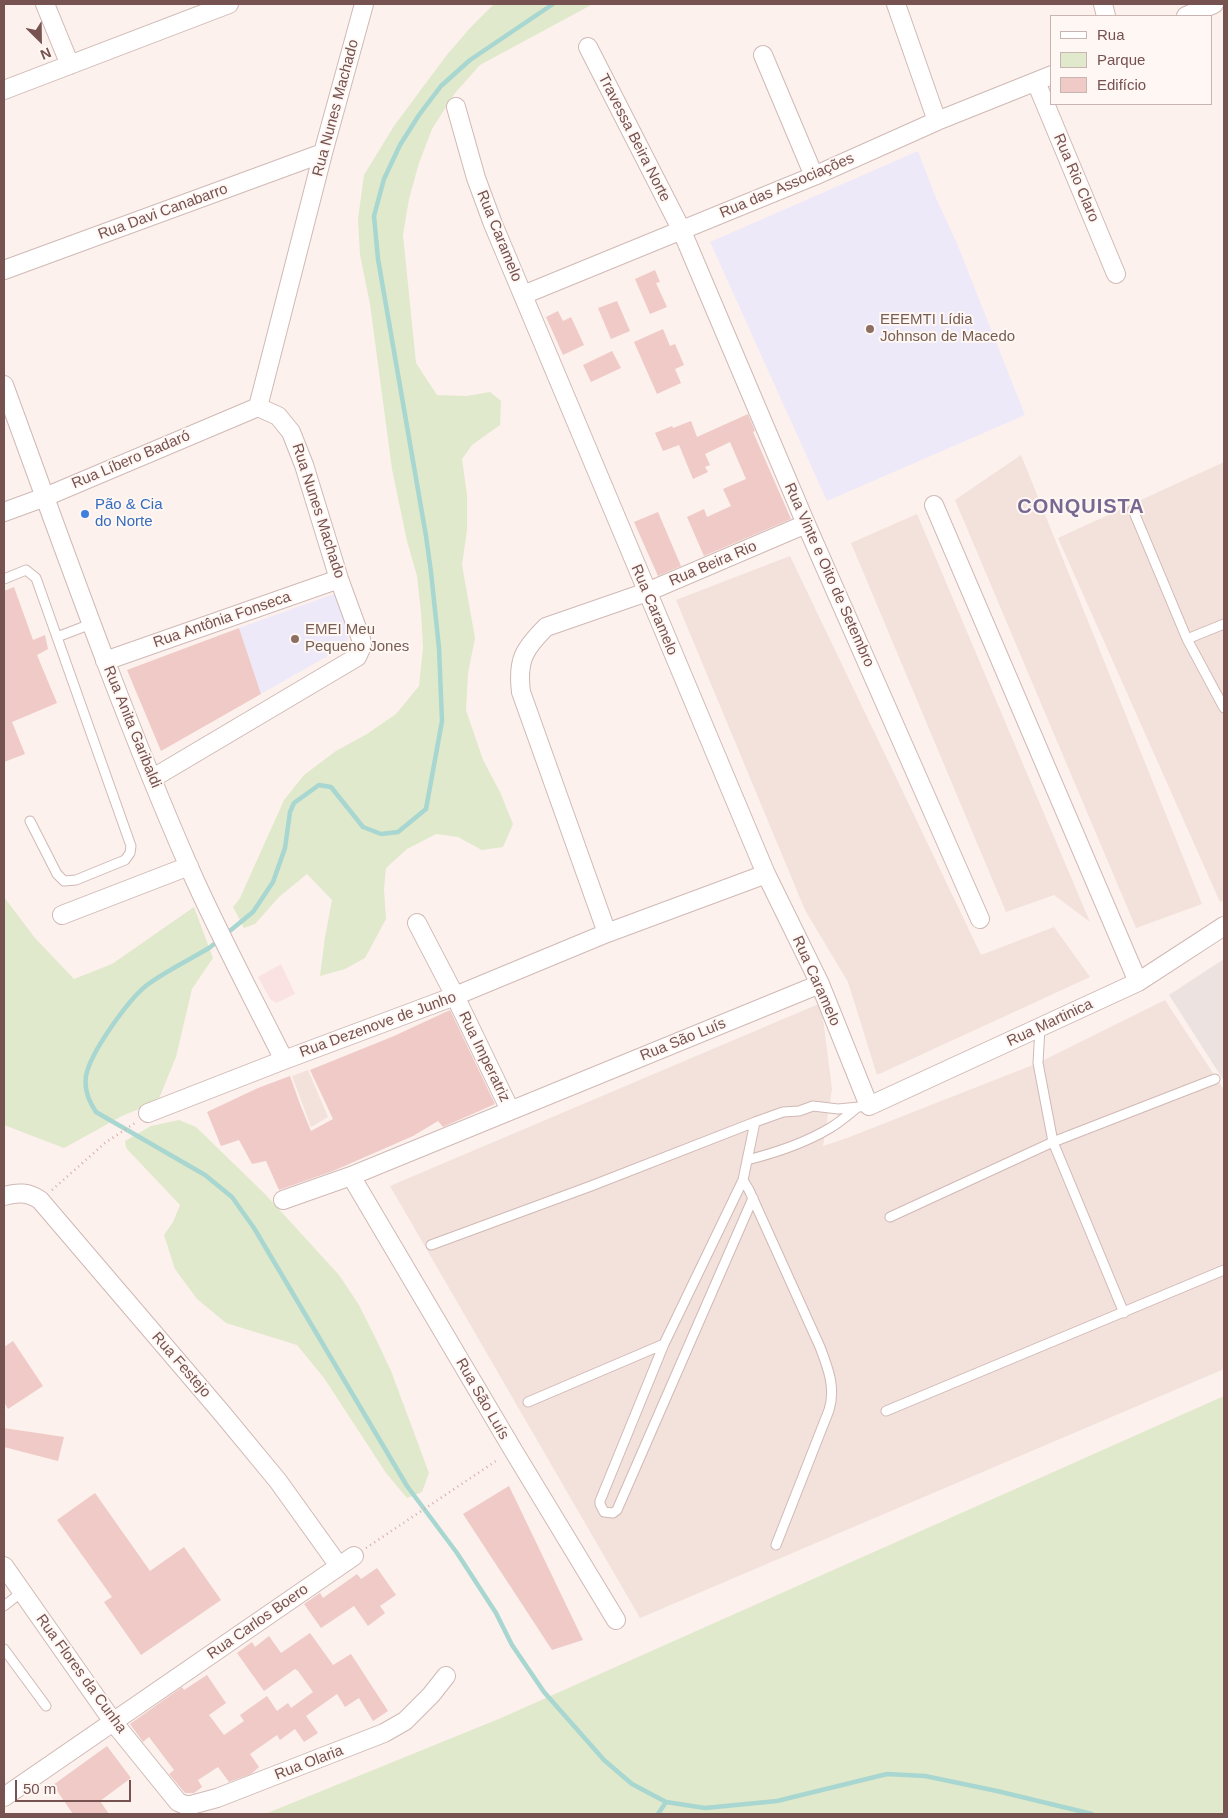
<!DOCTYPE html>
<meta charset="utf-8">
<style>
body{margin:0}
#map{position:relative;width:1228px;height:1818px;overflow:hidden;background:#fcf1ed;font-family:Helvetica,sans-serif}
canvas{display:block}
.frame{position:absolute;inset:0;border:5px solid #765250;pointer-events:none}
.legend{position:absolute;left:1050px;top:15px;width:162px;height:90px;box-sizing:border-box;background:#fef7f3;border:1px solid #c8b5b2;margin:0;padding:6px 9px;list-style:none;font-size:15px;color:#765250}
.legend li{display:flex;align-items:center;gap:10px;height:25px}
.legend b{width:25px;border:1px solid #c8b5b2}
.north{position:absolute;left:15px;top:15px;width:50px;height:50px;-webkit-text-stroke:4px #fef7f3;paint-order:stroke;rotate:157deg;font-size:14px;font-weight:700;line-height:20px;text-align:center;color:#765250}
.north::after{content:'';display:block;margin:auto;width:18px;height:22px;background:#765250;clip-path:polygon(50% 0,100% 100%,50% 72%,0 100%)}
.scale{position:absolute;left:15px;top:1780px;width:116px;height:22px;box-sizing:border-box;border:2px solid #765250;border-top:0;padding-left:6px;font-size:15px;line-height:18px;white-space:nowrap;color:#765250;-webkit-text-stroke:4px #fef7f3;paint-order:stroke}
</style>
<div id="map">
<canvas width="1228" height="1818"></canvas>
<div class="frame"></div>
<ul class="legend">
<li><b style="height:6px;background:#fff"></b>Rua</li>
<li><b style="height:14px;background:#e0e9cb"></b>Parque</li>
<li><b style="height:14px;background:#efcac6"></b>Edifício</li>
</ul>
<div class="north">N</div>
<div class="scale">50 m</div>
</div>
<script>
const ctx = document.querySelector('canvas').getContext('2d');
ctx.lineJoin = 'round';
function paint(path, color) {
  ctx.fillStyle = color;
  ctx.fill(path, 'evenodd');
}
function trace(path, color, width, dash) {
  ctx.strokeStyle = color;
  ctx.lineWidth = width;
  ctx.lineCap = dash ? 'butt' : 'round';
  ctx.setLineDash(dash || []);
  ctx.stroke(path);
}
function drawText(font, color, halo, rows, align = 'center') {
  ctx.font = font + ' Helvetica,sans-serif';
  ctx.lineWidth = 4;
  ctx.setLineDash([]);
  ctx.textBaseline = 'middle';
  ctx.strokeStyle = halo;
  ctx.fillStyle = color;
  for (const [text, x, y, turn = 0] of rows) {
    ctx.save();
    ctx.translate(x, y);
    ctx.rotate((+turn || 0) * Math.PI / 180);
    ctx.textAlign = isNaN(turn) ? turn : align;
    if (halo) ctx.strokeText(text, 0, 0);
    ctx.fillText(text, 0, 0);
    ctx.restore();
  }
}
paint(new Path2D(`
 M1021 455 1202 904 1136 928 955 500Z
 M1224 462V900L1220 902 1058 538Z
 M917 514 1090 922 1054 895 1006 912 851 543Z
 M790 556 981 955 1054 927 1090 977 877 1075 848 982 805 910 676 600Z
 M1165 1000 1224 1090V1369L640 1618 390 1186 821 1003 832 1089 823 1146 847 1138 1038 1063Z
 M308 1070 328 1117 311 1127 292 1076Z`), '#f3e1db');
paint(new Path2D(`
 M281 964 295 994 276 1003 270 999 258 977Z`), '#fbe2e2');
paint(new Path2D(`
 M1224 959V1081L1169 995Z`), '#ece3e1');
paint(new Path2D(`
 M918 151 936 198 956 241 1025 415 827 501 710 242Z
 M334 594 349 632 347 645 261 694 239 628Z`), '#eee9f9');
paint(new Path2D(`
 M494 4H593L480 65 455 93 432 129 419 163 409 199 403 235 416 363 437 395 467 396 490 392 501 401 500 425 472 445 462 459 467 495V530L462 565 475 638 468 673 466 710 483 760 500 792 513 824 503 847 482 850 458 837 436 834 407 849 386 868 384 889 386 919 365 958 345 969 320 976 325 937 332 900 307 874 279 897 255 924 244 928 233 907 240 898 284 800 304 775 336 751 367 734 396 714 419 686 423 648 421 612 417 576 407 541 392 469 370 304 360 255 358 219 364 175 394 126 446 56 470 28Z
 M4 897 35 938 74 979 112 964 194 907 213 958 192 989 176 1057 158 1101 122 1116 64 1148 4 1125Z
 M179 1120 196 1127 265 1194 339 1275 359 1305 375 1337 391 1371 429 1473 422 1492 407 1498 386 1473 324 1378 297 1345 226 1323 197 1299 175 1269 164 1235 173 1222 180 1205 126 1148 125 1141 151 1126Z
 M1224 1396V1814H265L501 1718Z`), '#e0e9cb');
trace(new Path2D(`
 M226 934 253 912 273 882 285 848 290 812 294 803 319 785 331 787 363 827 381 834 398 832 426 809 442 721 439 648 431 572 426 536 378 259 374 216 384 179 400 145 419 115 441 86 470 60 553 4
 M218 941 209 948C189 960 166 971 147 985 128 1000 90 1053 86 1076 84 1090 89 1101 96 1112L205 1175 232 1197 254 1228 407 1486 457 1553 496 1613 512 1645 544 1692 604 1760 632 1784 666 1802 705 1808 777 1801 887 1774 925 1776 997 1791 1092 1814
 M658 1814 666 1802`), '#a8d6d0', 4.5);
paint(new Path2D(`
 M655 270 660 282 656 283 667 307 650 314 635 279Z
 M617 301 630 331 611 339 598 308Z
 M558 311 563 321 571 317 584 345 563 355 546 317Z
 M663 329 670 346 675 344 684 365 675 369 681 383 657 394 634 342Z
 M612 351 621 368 591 382 583 365Z
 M748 414 755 431 753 432 791 519 704 556 687 517 704 509 707 517 731 506 723 489 746 479 730 442 705 454 710 465 705 467 708 472 693 479 679 445 663 451 655 433 672 426 673 428 691 421 697 437Z
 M658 512 681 566 658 576 634 522Z
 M14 587 33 640 45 635 48 649 37 655 57 703 12 722 25 754 4 762V591Z
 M239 628 261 694 161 751 127 670Z
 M450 1010 495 1104 443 1127 438 1121 413 1136 333 1171 279 1190 266 1161 252 1164 239 1140 221 1146 207 1112 258 1088 290 1076 300 1104 311 1131 333 1119 310 1070 394 1036Z
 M13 1341 43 1386 8 1409 4 1402V1347Z
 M4 1428 64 1437 58 1461 4 1447Z
 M509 1486 583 1640 552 1650 463 1514Z
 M95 1493 150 1571 184 1547 221 1600 141 1655 104 1602 112 1597 57 1520Z
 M377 1568 396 1595 380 1606 385 1613 368 1626 354 1606 321 1628 304 1604 320 1593 323 1598 357 1574 361 1579Z
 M310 1633 333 1665 351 1654 388 1711 373 1721 359 1698 345 1707 337 1694 306 1716 318 1733 304 1742 295 1729 280 1740 277 1735 250 1754 259 1767 251 1774 229 1782 218 1767 198 1780 202 1787 194 1793H185L169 1774 174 1770 149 1737 143 1742 130 1724 182 1687 184 1690 207 1675 226 1703 209 1715 224 1735 244 1721 240 1715 267 1696 277 1711 288 1703 291 1708 313 1692 298 1671 295 1669 264 1691 237 1653 252 1642 255 1647 269 1636 281 1653Z
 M107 1746 131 1778 100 1801 109 1814H73L53 1785Z`), '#efcac6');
const service = new Path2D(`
 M1133 510 1187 639 1224 708
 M4 579 26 570 36 578 131 846 130 853 125 860 76 880 64 881 57 874 30 821
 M57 637 91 624
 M1187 639 1224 624
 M1040 1028 1038 1063 1053 1142 1124 1313
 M747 1160C775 1153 805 1143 830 1128 840 1122 849 1114 858 1107
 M743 1180 749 1190 820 1347C828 1368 836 1388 829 1410L776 1545
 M753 1198 617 1510 613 1513 604 1512 600 1504V1501L664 1344 743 1180 755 1122 783 1112 799 1111 813 1106 838 1109 869 1106
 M890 1217 1053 1142 1215 1079
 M431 1245 591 1186 755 1122
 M528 1402 664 1344
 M886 1411 1224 1270
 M4 1606 22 1592
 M4 1649 46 1706`);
const minor = new Path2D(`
 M45 4 70 65
 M896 4 937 121
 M1103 4 1106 16
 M1186 16 1214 4
 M588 47 681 229 806 524 980 919
 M763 55 814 176
 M1036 82 1116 274
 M4 90 229 4
 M456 107 476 178 493 224 766 874 820 984 869 1106 1138 982 1224 926
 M4 270 323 153
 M523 295 814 176 937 121 1052 75
 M4 385C63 546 120 709 189 867 218 933 252 996 284 1060
 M258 407 323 153 364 4
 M934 505 1138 982
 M4 512 45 497 258 407
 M105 661 339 579
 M153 778 357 657 362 646 361 639 339 579 304 465 291 432 278 416 258 407
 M62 915 189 866
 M417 923 455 996 510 1110
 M607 933 521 692C517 660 524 649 546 627L647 592 806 524
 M148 1113 284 1060 455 996 607 933 766 874
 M351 1176 513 1450 616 1620
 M4 1196C18 1192 28 1192 40 1200L221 1412 278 1481 339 1566
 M283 1200 351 1176 820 984
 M4 1566 114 1723 178 1802 185 1805H191L217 1798 384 1733 405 1721 431 1695 446 1676
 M4 1797 354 1556`);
trace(service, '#d0b9b5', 11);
trace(minor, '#d0b9b5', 20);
trace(new Path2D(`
 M52 1190 105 1143 135 1123
 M366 1548 499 1459`), '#d5ada8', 2.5, [1, 4]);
trace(service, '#fff', 9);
trace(minor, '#fff', 18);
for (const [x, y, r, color] of [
 [870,329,5,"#8d6e63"],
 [85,514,5,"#3f7fe0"],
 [295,639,5,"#8d6e63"]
]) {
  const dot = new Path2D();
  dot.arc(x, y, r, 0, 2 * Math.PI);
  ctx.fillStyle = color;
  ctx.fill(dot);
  trace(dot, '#fef7f3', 2);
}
drawText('15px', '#765250', '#fef7f3', [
 ["Rua Nunes Machado",336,108,-75],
 ["Travessa Beira Norte",634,138,63],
 ["Rua Rio Claro",1076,178,67],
 ["Rua das Associações",787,186,-23],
 ["Rua Davi Canabarro",163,212,-20],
 ["Rua Caramelo",499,236,68],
 ["Rua Líbero Badaró",131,460,-23],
 ["Rua Nunes Machado",318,511,72],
 ["Rua Beira Rio",713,564,-23],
 ["Rua Vinte e Oito de Setembro",829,575,66],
 ["Rua Caramelo",654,610,67],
 ["Rua Antônia Fonseca",222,620,-19],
 ["Rua Anita Garibaldi",132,727,68],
 ["Rua Caramelo",816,981,66],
 ["Rua Martinica",1050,1023,-25],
 ["Rua Dezenove de Junho",378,1025,-20],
 ["Rua São Luís",683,1040,-22],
 ["Rua Imperatriz",484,1057,64],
 ["Rua Festejo",181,1365,49],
 ["Rua São Luís",482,1399,60],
 ["Rua Carlos Boero",258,1622,-35],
 ["Rua Flores da Cunha",81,1674,54],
 ["Rua Olaria",309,1763,-21]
]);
drawText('15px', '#785e54', '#fef7f3', [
 ["EEEMTI Lídia",880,320],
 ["Johnson de Macedo",880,337],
 ["EMEI Meu",305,630],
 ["Pequeno Jones",305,647]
], 'left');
drawText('15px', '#366cbe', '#fef7f3', [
 ["Pão & Cia",95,505],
 ["do Norte",95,522]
], 'left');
ctx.letterSpacing = '1px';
drawText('bold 20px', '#786891', '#fef7f3', [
 ["CONQUISTA",1081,507]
]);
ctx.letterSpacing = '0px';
</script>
